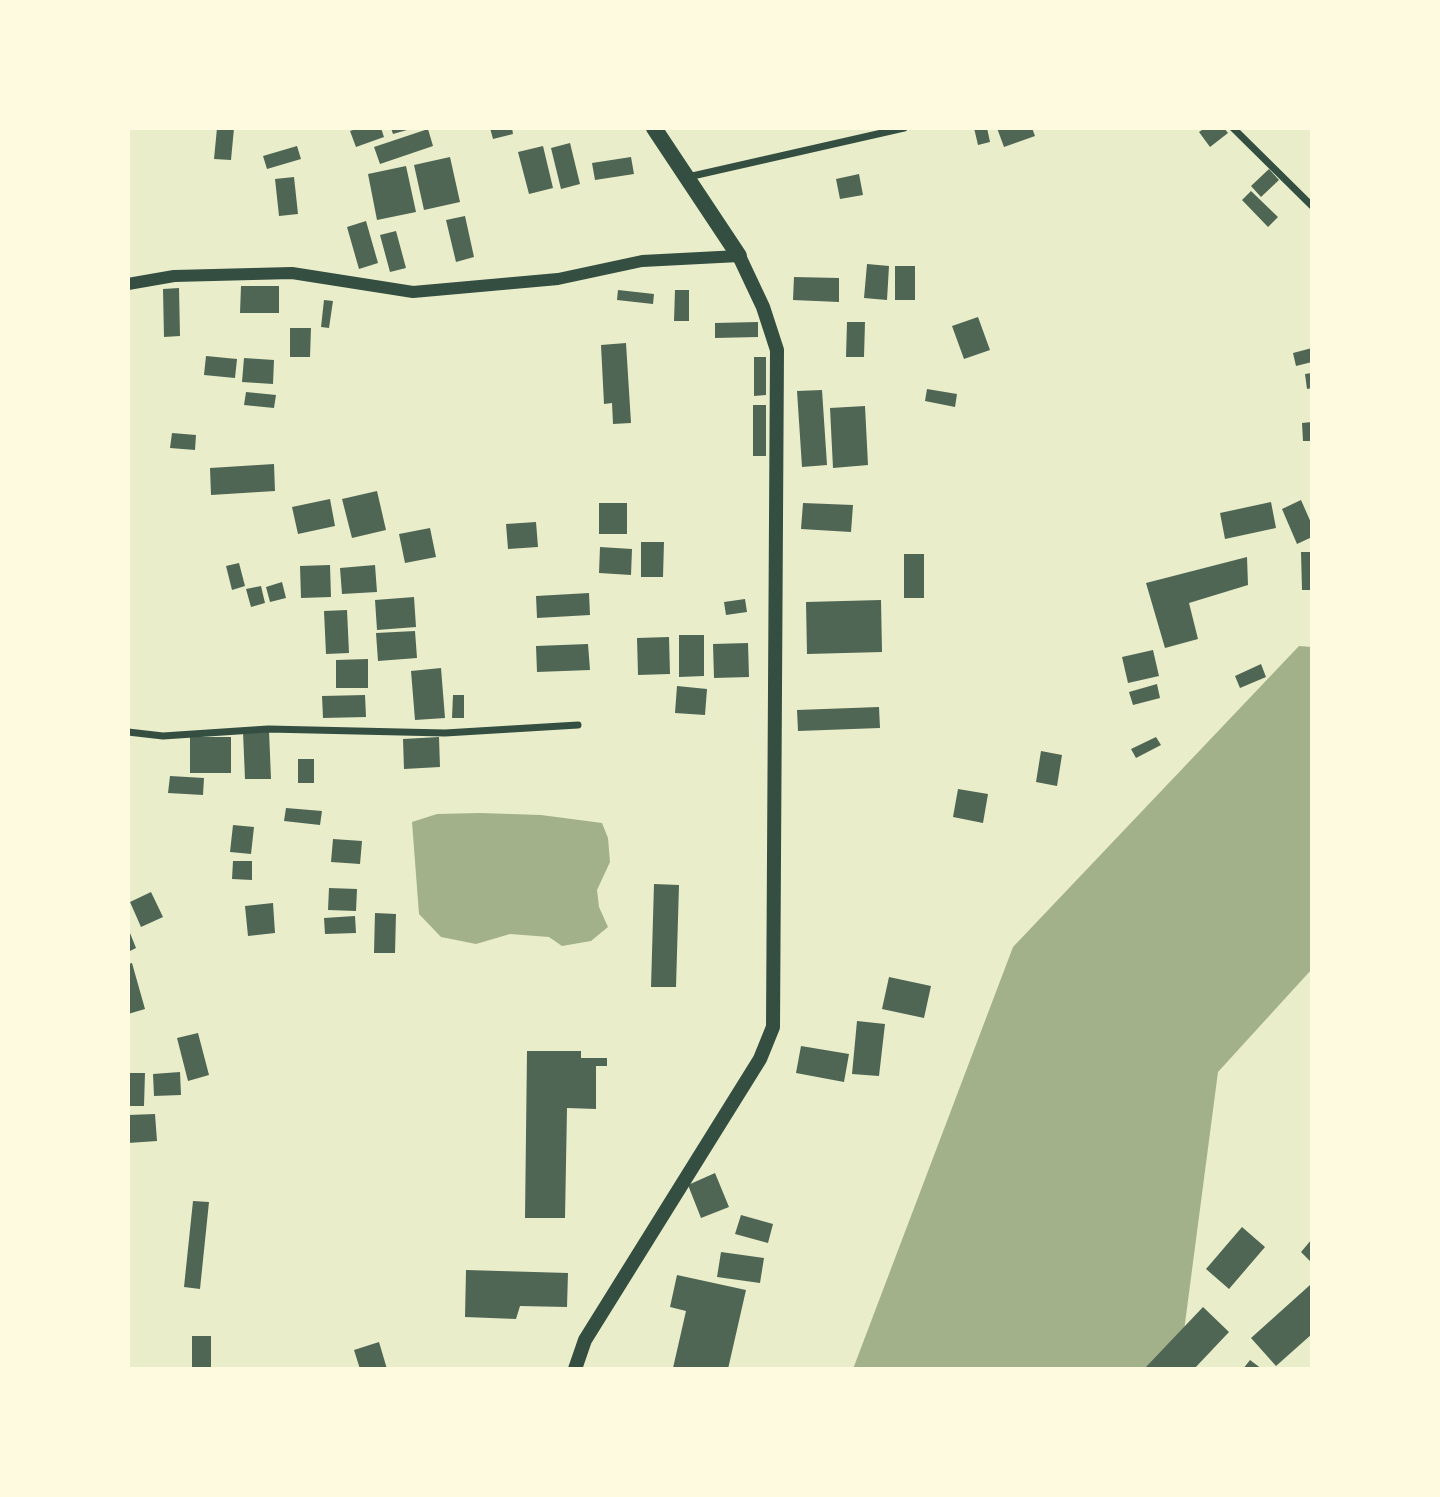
<!DOCTYPE html>
<style>
body{margin:0}
#map{position:relative;width:1440px;height:1497px;overflow:hidden;background:#e9edc9;font-family:"Nunito Sans",sans-serif}
canvas{display:block}
.frame{position:absolute;inset:0;border:130px solid #fefae0;pointer-events:none}
</style>
<div id="map">
<canvas width="1440" height="1497"></canvas>
<div class="frame"></div>
</div>
<script>
const ctx = document.querySelector('canvas').getContext('2d');
ctx.lineJoin = 'round';
function paint(path, color) {
  ctx.fillStyle = color;
  ctx.fill(path, 'evenodd');
}
function trace(path, color, width, dash) {
  ctx.strokeStyle = color;
  ctx.lineWidth = width;
  ctx.lineCap = dash ? 'butt' : 'round';
  ctx.setLineDash(dash || []);
  ctx.stroke(path);
}
paint(new Path2D(`
 M1299 646 1312 647V969L1218 1072 1179 1369H853L1013 947Z
 M480 813 541 815 602 823 608 838 610 862 597 890 599 907 608 927 591 941 562 946 549 937 510 934 476 944 441 937 419 914 412 822 437 814Z`), '#a3b18a');
paint(new Path2D(`
 M217 128H234L231 160 214 159Z
 M359 128H381L384 137 356 147 350 131Z
 M391 128H414L393 134Z
 M490 128H512L513 134 493 139Z
 M974 128H987L990 142 978 145Z
 M997 128H1032L1035 136 1004 147Z
 M1205 128H1224L1228 133 1210 147 1199 132Z
 M428 129 433 146 380 164 374 147Z
 M570 143 580 184 561 189 551 148Z
 M297 146 301 159 267 169 263 156Z
 M543 146 553 188 529 194 518 152Z
 M450 157 460 202 424 210 414 165Z
 M631 157 634 174 595 180 592 163Z
 M406 166 416 212 377 220 368 174Z
 M1269 169 1279 180 1261 197 1251 186Z
 M859 174 863 195 840 199 836 179Z
 M294 177 298 214 279 216 275 179Z
 M1251 191 1278 217 1268 227 1242 200Z
 M465 216 474 257 456 262 446 220Z
 M366 221 378 263 359 269 347 227Z
 M396 231 406 268 390 272 380 235Z
 M867 264 889 266 887 300 864 298Z
 M895 266H915V300H895Z
 M794 277 839 278V302L793 300Z
 M241 286H279V313H240Z
 M179 288 180 336 164 337 163 289Z
 M618 290 654 294 653 304 617 300Z
 M675 290H689V321H674Z
 M324 300 333 301 329 328 321 327Z
 M978 317 990 350 964 359 952 326Z
 M758 322V337L715 338V323Z
 M847 322H865L864 357H846Z
 M290 328H311L310 357H290Z
 M626 343 631 423 613 424 612 403 604 404 601 345Z
 M1312 348V362L1296 366 1293 353Z
 M206 356 237 359 235 378 204 375Z
 M754 357H766V395L754 396Z
 M244 358 274 360 273 384 242 382Z
 M1312 373V388L1307 389 1305 374Z
 M927 389 957 394 955 407 925 401Z
 M822 390 827 465 802 467 797 391Z
 M246 392 276 395 274 408 244 405Z
 M753 405H766V456H753Z
 M865 406 868 465 833 468 830 408Z
 M1312 422V441H1303L1302 423Z
 M172 433 196 435 195 450 170 448Z
 M274 464 275 491 211 495 210 468Z
 M377 491 386 530 352 538 342 499Z
 M330 499 335 526 298 534 292 507Z
 M1301 500 1312 525V537L1297 544 1282 509Z
 M1271 502 1276 528 1225 539 1220 513Z
 M599 503H627V534H599Z
 M803 503 853 505 851 532 801 529Z
 M536 522 538 547 508 549 506 524Z
 M430 528 436 557 405 563 399 534Z
 M641 542H664L663 577H641Z
 M600 547 632 549 631 575 599 573Z
 M1301 552H1312V590H1302Z
 M904 554H924V598H904Z
 M1247 557 1248 585 1189 603 1198 639 1165 648 1146 583Z
 M239 563 245 586 232 590 226 566Z
 M330 565 331 597 301 598 300 566Z
 M375 565 377 592 342 594 340 568Z
 M282 582 286 598 270 602 266 587Z
 M261 586 265 603 251 607 246 589Z
 M589 593 590 615 537 618 536 596Z
 M414 597 416 627 377 630 375 600Z
 M745 599 747 612 726 615 724 602Z
 M881 600 882 652 807 654 806 602Z
 M347 610 349 653 326 654 324 611Z
 M415 631 417 658 378 661 376 633Z
 M679 635H704V676L679 677Z
 M669 637 670 674 638 675 637 638Z
 M748 643 749 677 714 678 713 644Z
 M588 644 590 670 537 672 536 646Z
 M1153 650 1159 676 1128 683 1122 657Z
 M368 659V688H336V660Z
 M1261 664 1266 677 1240 688 1235 676Z
 M441 668 445 718 415 720 411 671Z
 M1157 684 1160 698 1133 705 1129 692Z
 M677 686 707 689 705 715 675 713Z
 M365 695 366 717 323 718 322 696Z
 M453 695H464V718H452Z
 M879 707 880 728 798 731 797 710Z
 M269 731 271 779H245L243 732Z
 M190 737H231V773H190Z
 M439 737 440 767 404 769 403 739Z
 M1156 737 1161 745 1136 758 1131 749Z
 M1041 751 1062 755 1057 786 1036 782Z
 M298 759H314V783H298Z
 M170 776 204 778 203 795 168 793Z
 M958 789 988 794 983 823 953 817Z
 M286 808 322 811 320 825 284 821Z
 M233 825 254 827 251 854 230 852Z
 M333 839 362 841 360 864 331 862Z
 M233 861H252V880L232 879Z
 M654 884 679 885 676 987H651Z
 M329 888 357 889 356 911 328 910Z
 M151 892 163 917 141 927 130 902Z
 M273 903 275 933 248 936 245 906Z
 M375 913 396 914 395 953H374Z
 M355 916 356 933 325 934 324 918Z
 M128 928 136 948 128 952Z
 M132 963 145 1009 128 1014V964Z
 M889 977 931 986 924 1018 882 1009Z
 M857 1021 885 1024 879 1076 852 1074Z
 M198 1033 209 1075 188 1081 177 1038Z
 M801 1046 849 1054 844 1082 796 1073Z
 M527 1051H581V1058H607V1066H596V1109L567 1108 565 1218H525Z
 M180 1072 181 1095 154 1096 153 1074Z
 M128 1073H145L144 1106H128Z
 M155 1114 157 1141 128 1143V1115Z
 M715 1173 729 1207 701 1218 688 1185Z
 M193 1201 209 1202 200 1289 184 1287Z
 M741 1215 773 1224 768 1243 735 1234Z
 M1242 1227 1265 1247 1229 1289 1206 1269Z
 M1312 1239V1263L1301 1252Z
 M721 1252 764 1258 760 1283 717 1277Z
 M466 1270 568 1273 567 1307 520 1306 516 1319 465 1317Z
 M677 1275 746 1290 728 1369 673 1368 686 1311 670 1307Z
 M1310 1285 1312 1287V1334L1276 1366 1251 1338Z
 M1203 1307 1229 1332 1194 1369H1148L1146 1367Z
 M192 1336H211V1369H192Z
 M379 1342 387 1369H360L354 1350Z
 M1250 1360 1262 1369H1243Z`), '#4f6655');
trace(new Path2D(`
 M1233 128 1312 206
 M688 177 904 128
 M128 732 163 736 268 729 445 733 578 725`), '#344e41', 7);
trace(new Path2D(`
 M128 284 174 276 292 273 413 292 558 279 642 261 739 256`), '#344e41', 12);
trace(new Path2D(`
 M575 1369 585 1340 760 1059 773 1027 777 350 763 307 739 256`), '#344e41', 14);
trace(new Path2D(`
 M654 128 739 256`), '#344e41', 16);
</script>
